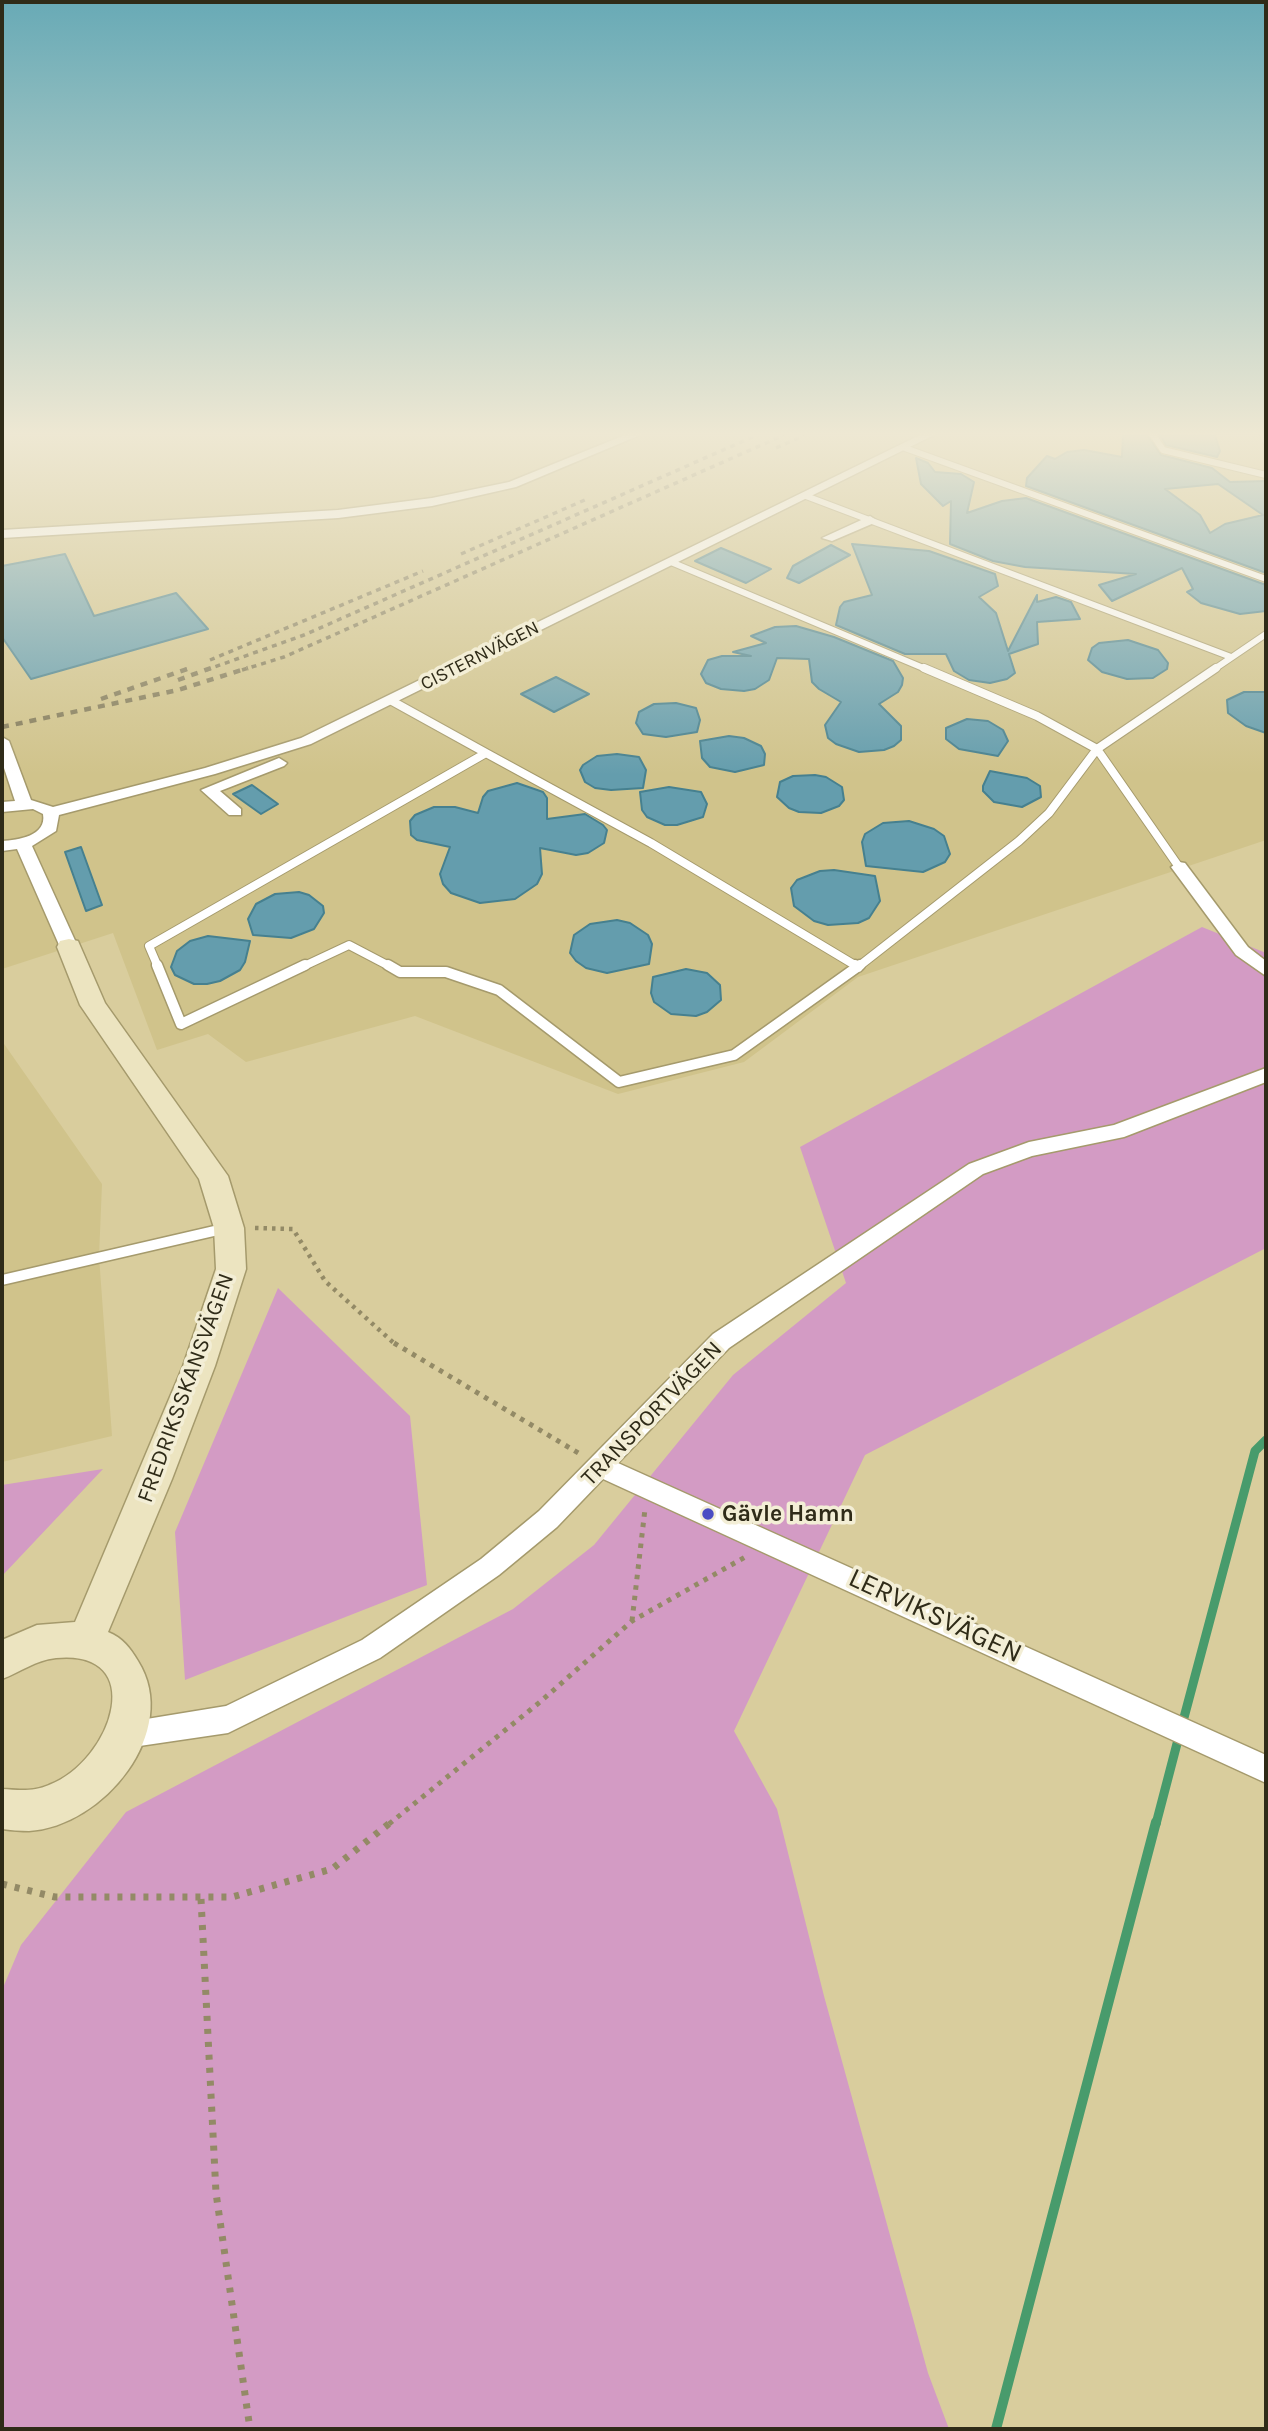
<!DOCTYPE html>
<meta charset="utf-8">
<style>
body{margin:0}
#map{position:relative;width:1268px;height:2431px;overflow:hidden;background:#d9cd9d;font-family:Karla,sans-serif}
canvas{display:block}
.frame{position:absolute;inset:0;border:4px solid #2f2b18;pointer-events:none}
</style>
<div id="map">
<canvas width="1268" height="2431"></canvas>
<div class="frame"></div>
</div>
<script>
const ctx = document.querySelector('canvas').getContext('2d');
ctx.lineJoin = 'round';
function paint(path, color) {
  ctx.fillStyle = color;
  ctx.fill(path, 'evenodd');
}
function trace(path, color, width, dash) {
  ctx.strokeStyle = color;
  ctx.lineWidth = width;
  ctx.lineCap = dash ? 'butt' : 'round';
  ctx.setLineDash(dash || []);
  ctx.stroke(path);
}
function drawText(font, color, halo, rows, align = 'center') {
  ctx.font = font + ' Karla,sans-serif';
  ctx.lineWidth = 7;
  ctx.setLineDash([]);
  ctx.textBaseline = 'middle';
  ctx.strokeStyle = halo;
  ctx.fillStyle = color;
  for (const [text, x, y, turn = 0] of rows) {
    ctx.save();
    ctx.translate(x, y);
    ctx.rotate((+turn || 0) * Math.PI / 180);
    ctx.textAlign = isNaN(turn) ? turn : align;
    if (halo) ctx.strokeText(text, 0, 0);
    ctx.fillText(text, 0, 0);
    ctx.restore();
  }
}
paint(new Path2D(`
 M2 435H1266V840L858 977 744 1062 618 1094 415 1016 246 1062 208 1034 157 1050 113 933 2 969Z
 M2 1041 102 1184 99 1256 112 1436 2 1462Z`), '#d0c38b');
paint(new Path2D(`
 M1202 927 1266 953V1248L865 1455 734 1731 777 1809 824 1996 928 2373 949 2429H2V1990L21 1945 126 1812 513 1609 594 1545 733 1375 846 1283 800 1147Z
 M278 1288 410 1416 427 1585 185 1680 175 1532Z
 M103 1469 2 1576V1485Z`), '#d39bc4');
trace(new Path2D(`
 M1182 1725 1255 1451 1266 1440
 M1156 1824 1179 1736`), '#489b6c', 9);
trace(new Path2D(`
 M996 2429 1156 1822`), '#489b6c', 10);
const building = new Path2D(`
 M1123 435H1147L1161 455 1212 468 1230 482 1266 481V573L1026 486 1027 478 1047 456 1055 459 1067 452 1084 450 1122 457ZM1218 484 1263 515 1225 524 1210 533 1200 515 1165 489Z
 M1160 435H1215L1220 451 1217 457 1166 445Z
 M916 458 928 463 935 472 961 474 974 482 967 513 1002 501 1026 498 1266 585V611L1240 614 1201 603 1187 592 1193 589 1182 568 1112 601 1099 585 1136 574 1025 567 993 561 950 544 951 501 943 506 921 484Z
 M852 544 929 551 995 574 998 586 979 597 996 613 1008 651 1037 595V602L1056 597 1071 602 1080 619 1037 622 1038 644 1009 654 1015 673 1007 679 990 683 969 680 954 671 946 654H905L836 625 840 607 844 602 872 595Z
 M831 545 850 555 799 583 787 578 793 566Z
 M721 548 771 569 746 583 695 561Z
 M65 554 94 616 176 593 208 629 31 679 2 637V566Z
 M796 626 834 637 893 661 903 678 902 685 898 692 879 704 901 726V740L894 746 884 750 859 752 836 744 828 738 825 725 841 702 819 689 812 682 809 659 777 658 769 680 755 689 744 691 721 689 706 683 701 674 708 660 722 656H751L733 652 766 643 751 636 775 627Z
 M1128 640 1158 650 1168 663 1167 669 1153 678 1127 679 1102 672 1088 660 1092 648 1099 643Z
 M556 677 589 694 554 712 521 694Z
 M1244 692H1266V733L1246 726 1228 713 1227 700Z
 M676 703 696 708 700 720 697 732 666 737 643 734 636 723 639 712 654 704Z
 M967 719 988 721 1003 730 1008 741 998 756 959 749 946 739V728Z
 M729 736 744 738 761 746 765 754 764 765 735 772 710 767 702 758 700 741Z
 M617 754 639 757 646 770 643 788 611 790 595 788 585 782 580 770 583 765 597 756Z
 M990 771 1027 778 1040 786 1041 797 1022 807 994 802 983 791V786Z
 M815 775 826 777 842 787 844 800 839 806 821 813 799 812 789 808 777 797 780 782 793 776Z
 M517 783 543 792 547 798V819L585 814 603 825 607 830 604 843 588 853 576 855 540 848 542 874 537 884 515 899 480 903 451 893 443 884 440 874 450 847 417 840 411 835 410 821 415 815 434 807H455L478 813 483 797 488 791Z
 M252 785 278 804 261 814 233 794Z
 M669 787 701 792 707 804 703 817 677 825H665L647 817 642 810 640 792Z
 M909 821 934 829 944 836 950 854 945 862 923 872 866 866 862 842 865 834 883 823Z
 M81 847 102 905 86 911 65 852Z
 M834 870 875 876 880 901 869 918 858 923 828 925 814 921 794 906 791 888 797 880 820 871Z
 M299 892 309 895 323 906 324 913 314 929 291 938 253 935 248 919 256 904 275 894Z
 M617 920 630 923 648 935 652 944 649 964 607 973 586 968 576 961 570 953 574 935 590 924Z
 M208 936 250 941 245 962 240 970 220 981 207 984H194L175 975 171 967 177 951 190 941Z
 M686 969 707 973 720 985 721 1000 707 1012 696 1016 671 1014 654 1002 651 993 653 977Z`);
paint(building, '#649dad');
trace(building, '#46808f', 2);
const serviceFar2 = new Path2D(`
 M1153 435 1163 450 1266 475
 M1263 435 1266 442
 M905 448 1266 579
 M806 496 1231 657
 M671 562 928 670
 M1213 670 1266 634`);
const serviceFar1 = new Path2D(`
 M924 668 1037 716 1097 749 1179 867
 M486 753 651 843 858 967
 M158 967 149 946 486 753 392 701
 M302 967 349 945 391 967
 M858 967 1019 841 1049 813 1097 749 1216 668`);
const service = new Path2D(`
 M157 965 181 1024 305 965
 M388 965 400 972H446L499 990 619 1082 734 1055 860 965
 M855 965 858 967
 M2 1280 227 1228`);
const minor = new Path2D(`
 M625 435H640L516 487 432 506 338 518 2 538V530L338 510 432 498 509 482Z
 M920 435H934L311 744 215 774 59 815 56 831 32 846 78 947 75 951H63L60 947 17 849 2 851V841C18 840 47 836 43 814L33 809 2 812V802L15 801 2 762V737L9 741 31 800 53 807 205 768 301 738Z
 M870 516 876 520 874 523 832 541 822 538Z
 M279 758 287 763 284 766 220 791 241 809V815H229L201 790Z
 M1179 862 1185 863 1248 947 1266 961V976L1236 955 1171 867Z
 M1266 1068V1082L1124 1137 1032 1156 983 1174 729 1348 618 1463 1266 1755V1783L603 1479 557 1527 499 1575 380 1658 228 1733 126 1748 116 1744 112 1734 116 1724 226 1706 362 1640 481 1559 539 1511 713 1334 969 1164 1029 1142 1114 1125Z`);
const secondary = new Path2D(`
 M69 939 78 941 105 1003 228 1176 244 1228 246 1269 215 1366 172 1479 108 1632C123 1638 130 1648 138 1661 182 1731 103 1827 29 1831 20 1831 10 1830 2 1829V1789C18 1790 33 1792 49 1785 113 1760 149 1649 56 1658 35 1660 21 1672 2 1679V1640L37 1625 75 1622 183 1366 216 1269 214 1228 199 1179 80 1005 57 947 60 941Z`);
trace(serviceFar2, '#a59a6c', 8);
trace(serviceFar1, '#a59a6c', 10);
trace(service, '#a59a6c', 13);
trace(minor, '#a59a6c', 3);
trace(secondary, '#a59a6c', 3);
trace(new Path2D(`
 M255 1228 293 1229 325 1281 396 1345`), '#938a66', 4.5, [3.5, 5]);
trace(new Path2D(`
 M394 1343 580 1454
 M632 1621 645 1509
 M389 1824 540 1702 632 1621 747 1556`), '#938a66', 5, [4.5, 6]);
trace(new Path2D(`
 M2 1884 55 1897H232L332 1869 391 1822
 M201 1899 216 2193 250 2429`), '#938a66', 7, [5, 8]);
trace(serviceFar2, '#fff', 6);
trace(serviceFar1, '#fff', 8);
trace(service, '#fff', 10);
paint(minor, '#fff');
paint(secondary, '#ece4c0');
trace(new Path2D(`
 M776 448 805 435
 M461 554 587 499
 M210 660 423 571
 M184 670 187 669
 M206 670 304 635 757 435
 M242 670 284 657 784 435`), '#837b5a', 3.5, [5, 5]);
trace(new Path2D(`
 M178 680 211 668
 M101 699 187 669
 M2 727 178 690 248 668`), '#837b5a', 4.5, [7, 7]);
const sky = ctx.createLinearGradient(0, 0, 0, 775);
sky.addColorStop(0, '#68aab6');
sky.addColorStop(0.56, '#eee8d3');
sky.addColorStop(1, '#eee8d300');
ctx.fillStyle = sky;
ctx.fillRect(0, 0, 1268, 775);
for (const [x, y, r, color] of [
 [708,1514,7,"#4b4dc3"]
]) {
  const dot = new Path2D();
  dot.arc(x, y, r, 0, 2 * Math.PI);
  ctx.fillStyle = color;
  ctx.fill(dot);
  trace(dot, '#f3eed6', 2.5);
}
drawText('19px', '#2f2b18', '#f3eed6', [
 ["CISTERNVÄGEN",480,656,-27]
]);
drawText('23px', '#2f2b18', '#f3eed6', [
 ["FREDRIKSSKANSVÄGEN",186,1388,-70],
 ["TRANSPORTVÄGEN",652,1414,-46]
]);
drawText('bold 23px', '#2f2b18', '#f3eed6', [
 ["Gävle Hamn",722,1514]
], 'left');
drawText('28px', '#2f2b18', '#f3eed6', [
 ["LERVIKSVÄGEN",935,1616,25]
]);
</script>
